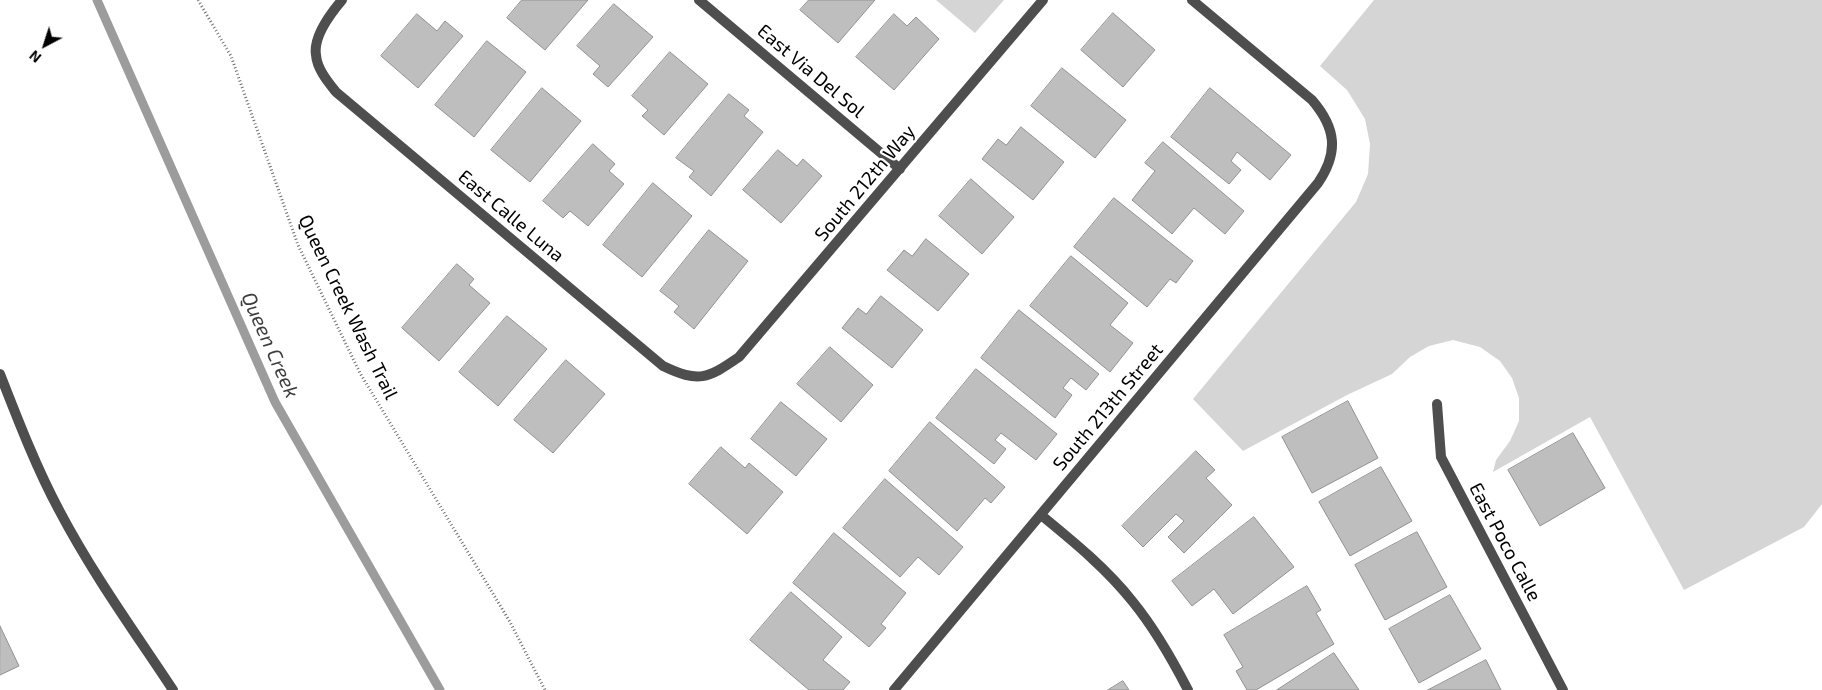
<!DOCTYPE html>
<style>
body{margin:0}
#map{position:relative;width:1822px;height:690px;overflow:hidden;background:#fff;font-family:"Exo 2",sans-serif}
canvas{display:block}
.north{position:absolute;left:20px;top:20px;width:50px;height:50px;-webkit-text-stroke:4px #fff;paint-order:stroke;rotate:220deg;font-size:14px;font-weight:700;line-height:20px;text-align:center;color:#000}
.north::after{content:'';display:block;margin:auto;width:18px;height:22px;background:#000;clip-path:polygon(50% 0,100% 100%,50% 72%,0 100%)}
</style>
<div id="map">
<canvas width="1822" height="690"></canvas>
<div class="north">N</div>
</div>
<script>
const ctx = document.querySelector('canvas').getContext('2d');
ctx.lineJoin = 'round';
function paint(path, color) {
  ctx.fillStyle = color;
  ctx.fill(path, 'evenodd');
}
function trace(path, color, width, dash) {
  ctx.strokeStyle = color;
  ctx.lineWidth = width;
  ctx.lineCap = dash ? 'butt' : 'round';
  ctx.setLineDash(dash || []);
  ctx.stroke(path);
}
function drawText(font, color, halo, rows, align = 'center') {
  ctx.font = font + ' "Exo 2",sans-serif';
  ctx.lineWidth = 4.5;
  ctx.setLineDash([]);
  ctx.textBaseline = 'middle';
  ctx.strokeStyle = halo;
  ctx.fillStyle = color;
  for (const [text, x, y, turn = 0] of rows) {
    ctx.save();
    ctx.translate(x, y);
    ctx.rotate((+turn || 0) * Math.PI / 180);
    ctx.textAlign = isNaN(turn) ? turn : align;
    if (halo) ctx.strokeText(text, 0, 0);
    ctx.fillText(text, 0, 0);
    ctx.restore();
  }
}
paint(new Path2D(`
 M936 0H1004L975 33Z
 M1374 0H1822V504L1804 527 1684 590 1590 417 1493 472 1496 460 1510 441 1519 421V398L1512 378 1500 361 1480 347 1453 340 1429 346 1410 357 1392 374 1347 395 1243 451 1193 399 1356 202 1368 174 1370 144 1365 119 1347 90 1320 66Z`), '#d5d5d5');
trace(new Path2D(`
 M97 0 275 402 440 690`), '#9c9c9c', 9);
const building = new Path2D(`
 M522 0H588L545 50 507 18Z
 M809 0H875L838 43 800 10Z
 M614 4 653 37 608 87 593 74 600 66 577 46Z
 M1113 13 1155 50 1123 87 1081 50Z
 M417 14 437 31 445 21 463 36 418 88 381 56Z
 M894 14 907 26 916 17 939 39 894 90 856 57Z
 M487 41 526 72 474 137 435 105Z
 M670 52 708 84 664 135 642 116 648 110 632 96Z
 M1062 68 1126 120 1095 158 1031 106Z
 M542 88 581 121 530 182 491 150Z
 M1210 88 1291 155 1270 180 1237 152 1231 161 1241 170 1229 184 1171 137Z
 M729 94 749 110 744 116 763 132 711 196 689 177 694 171 676 158Z
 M1021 127 1064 162 1033 200 982 159 998 139 1006 145Z
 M1163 142 1244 211 1225 234 1194 208 1172 234 1132 200 1155 171 1145 163Z
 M593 144 615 164 609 171 624 184 588 226 570 211 563 218 543 201Z
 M778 150 797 166 803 159 822 176 781 223 743 190Z
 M971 179 1014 217 982 254 939 216Z
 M653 183 692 216 642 277 603 245Z
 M1114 198 1193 261 1176 283 1170 279 1147 307 1074 247Z
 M709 230 748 261 694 329 674 312 679 306 660 291Z
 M926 239 969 274 938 311 887 270 904 250 912 256Z
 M1071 256 1128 303 1110 325 1133 343 1110 372 1030 306Z
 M457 264 474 279 469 285 490 303 439 361 402 328Z
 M881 296 923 330 892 368 842 328 858 308 866 314Z
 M1019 310 1099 374 1086 390 1071 378 1063 388 1072 395 1055 418 981 358Z
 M507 316 547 349 498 406 459 372Z
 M830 347 873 385 841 422 797 384Z
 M566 360 605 394 553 453 514 420Z
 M976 369 1057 434 1036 460 1001 433 995 440 1006 449 994 464 936 418Z
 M1348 401 1378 458 1312 493 1282 437Z
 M781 402 827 439 796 476 751 439Z
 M930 422 1005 487 991 503 985 498 957 531 889 471Z
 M1573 433 1605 488 1540 526 1508 470Z
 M721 447 745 468 749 463 783 492 747 534 689 484Z
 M1196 451 1215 470 1206 478 1232 505 1184 553 1168 537 1184 521 1176 514 1143 547 1122 526Z
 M1381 467 1412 521 1350 556 1319 502Z
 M885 479 963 547 939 575 918 557 900 577 843 528Z
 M1254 517 1294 567 1233 614 1214 589 1192 606 1172 581Z
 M1417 532 1447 587 1385 620 1355 565Z
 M834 533 906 593 881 624 886 628 869 647 793 583Z
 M1307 586 1321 610 1316 613 1334 644 1256 690H1247L1236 671 1243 667 1224 635Z
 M791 592 842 637 823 660 850 682 843 690H809L750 640Z
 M1450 595 1481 649 1419 683 1389 629Z
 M0 626 19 666 0 675Z
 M1334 653 1359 690H1277Z
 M1486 660 1501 690H1428Z
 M1123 681 1129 690H1108Z`);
paint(building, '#bebebe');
trace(building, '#929292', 1);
trace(new Path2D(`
 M198 0 231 56 298 245 360 373 510 622 545 690`), '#707070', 3, [1, 2.5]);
trace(new Path2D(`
 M342 0C331 13 313 37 316 55 317 69 328 82 336 92L663 366C699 383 707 379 739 357L1043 0
 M699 0 900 169
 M1437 404 1441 457 1563 690
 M1041 515C1074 542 1107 569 1133 602 1155 629 1172 659 1188 690
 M894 690 1318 183C1339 152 1336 128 1312 100L1192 0`), '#4e4e4e', 10);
trace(new Path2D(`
 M0 374C18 420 36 467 59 510 92 573 134 631 173 690`), '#4e4e4e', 10);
drawText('19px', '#000', '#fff', [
 ["East Via Del Sol",811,71,40],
 ["South 212th Way",865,183,-50],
 ["East Calle Luna",511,216,40],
 ["Queen Creek Wash Trail",348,307,64],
 ["South 213th Street",1108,407,-50],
 ["East Poco Calle",1505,542,62]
]);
drawText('italic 20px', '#3d3d3d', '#fff', [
 ["Queen Creek",270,345,66]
]);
</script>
